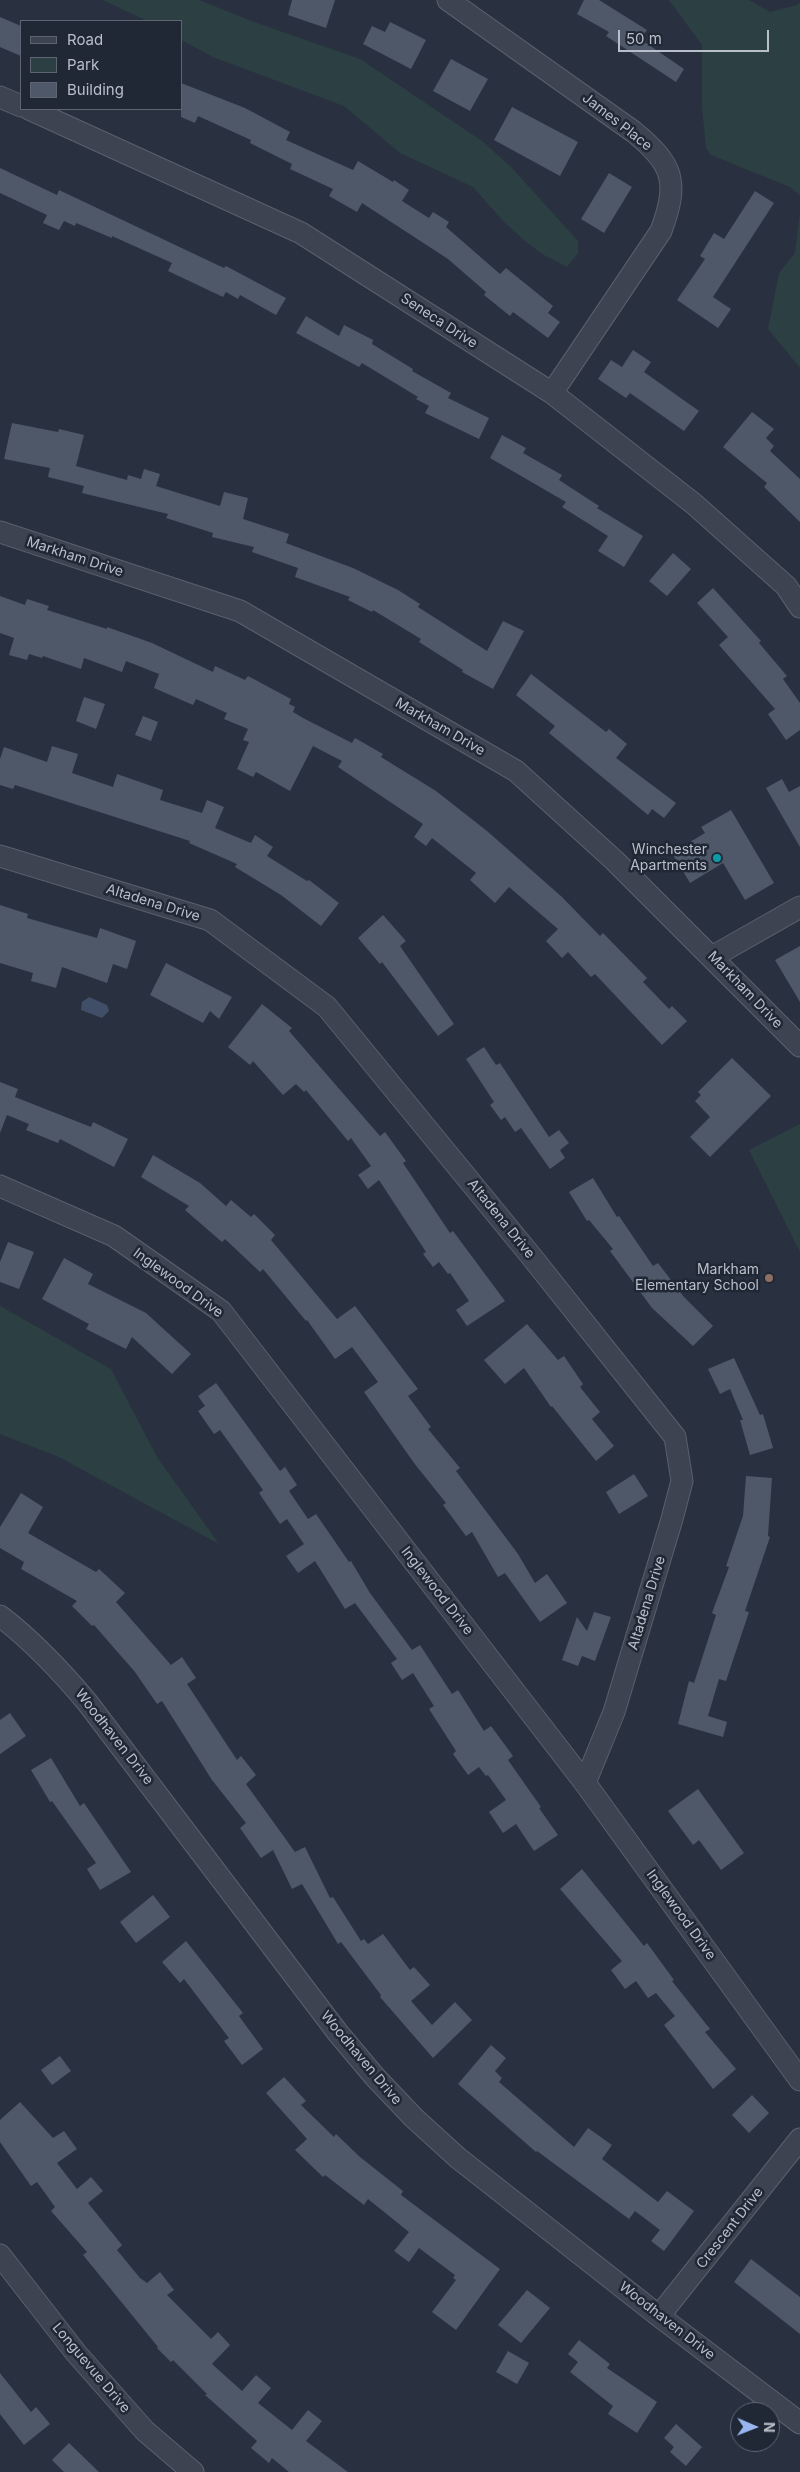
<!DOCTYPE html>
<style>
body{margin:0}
#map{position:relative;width:800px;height:2472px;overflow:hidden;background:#293140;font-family:Inter,sans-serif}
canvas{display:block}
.legend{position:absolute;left:20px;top:20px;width:162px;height:90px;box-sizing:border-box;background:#212835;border:1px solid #5e6471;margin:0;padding:6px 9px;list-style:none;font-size:15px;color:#b9bfca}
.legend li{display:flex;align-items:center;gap:10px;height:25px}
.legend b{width:25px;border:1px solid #5e6471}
.north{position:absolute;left:730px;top:2402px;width:50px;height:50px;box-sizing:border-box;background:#212835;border:1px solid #5e6471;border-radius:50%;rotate:91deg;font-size:14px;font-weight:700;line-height:20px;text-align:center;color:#b9bfca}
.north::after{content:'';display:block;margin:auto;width:18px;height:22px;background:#99b5f0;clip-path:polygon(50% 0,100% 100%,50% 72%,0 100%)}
.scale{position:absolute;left:618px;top:30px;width:151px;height:22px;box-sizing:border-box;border:2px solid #b9bfca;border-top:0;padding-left:6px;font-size:15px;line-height:18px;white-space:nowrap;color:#b9bfca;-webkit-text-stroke:4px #212835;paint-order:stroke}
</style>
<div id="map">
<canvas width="800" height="2472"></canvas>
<ul class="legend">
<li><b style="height:6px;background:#3d4350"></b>Road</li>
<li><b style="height:14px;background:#2c3f42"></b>Park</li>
<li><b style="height:14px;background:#4f5868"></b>Building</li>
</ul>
<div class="north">N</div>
<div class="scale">50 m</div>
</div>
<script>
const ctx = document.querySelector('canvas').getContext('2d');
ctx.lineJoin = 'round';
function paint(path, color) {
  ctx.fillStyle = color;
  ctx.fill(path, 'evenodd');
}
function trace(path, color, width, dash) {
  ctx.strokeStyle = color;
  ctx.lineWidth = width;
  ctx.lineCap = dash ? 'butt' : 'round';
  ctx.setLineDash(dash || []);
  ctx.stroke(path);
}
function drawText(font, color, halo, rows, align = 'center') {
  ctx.font = font + ' Inter,sans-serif';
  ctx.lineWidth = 5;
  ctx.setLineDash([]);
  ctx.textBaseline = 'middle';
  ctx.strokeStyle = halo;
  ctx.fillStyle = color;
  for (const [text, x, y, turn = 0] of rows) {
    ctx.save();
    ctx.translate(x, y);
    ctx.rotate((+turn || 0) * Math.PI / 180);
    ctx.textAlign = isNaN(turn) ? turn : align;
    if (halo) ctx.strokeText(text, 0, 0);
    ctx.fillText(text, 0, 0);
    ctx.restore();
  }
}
paint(new Path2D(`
 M103 0H199L254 22 360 59 482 141 512 168 578 241V253L567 267 542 254 525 241 503 221 473 187 400 153 344 106 213 57 181 40V21H147Z
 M669 0H749L770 12 797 5 800 2V195L790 187 711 155 706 148 702 107V45Z
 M800 212V368L768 329 779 273 795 253Z
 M800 1124V1252L749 1150Z
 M0 1306 111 1369 157 1457 219 1544 59 1457 0 1434Z`), '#2c3f42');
paint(new Path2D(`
 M89 997 107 1005 109 1011 102 1018 81 1010 82 1002Z`), '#404e68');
paint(new Path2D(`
 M292 0H335L326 28 288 15Z
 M584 0H599L647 30 640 39 684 69 676 82 606 36 609 32 577 14Z
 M0 17 21 26V56L0 47Z
 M390 22 426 40 411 69 363 44 372 26 385 32Z
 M451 59 488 79 470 111 433 91Z
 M181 83 245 108 290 132 286 140 353 170 358 161 393 182 394 180 409 190 402 201 429 218 433 212 449 222 446 227 500 274 506 268 553 306 548 313 560 322 548 338 513 312 510 316 484 295 486 292 448 259 362 203 357 212 329 196 333 189 290 169 292 164 250 143 251 140 198 116 195 123 181 117Z
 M512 107 578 142 560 176 494 140Z
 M0 168 57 195 59 190 224 268 226 266 286 298 276 315 240 295 238 299 226 292 223 297 168 271 172 263 112 236V238L76 223 75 226 64 221 59 230 43 223 47 215 0 193Z
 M609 173 632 187 604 233 581 219Z
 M755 191 774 203 713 297 731 309 718 328 677 300 705 259 700 256 714 233 724 239Z
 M306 316 339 336 344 325 373 340 372 344 413 369 412 371 451 393 448 398 489 418 479 439 425 413 429 406 416 399 418 397 362 363 359 367 296 333Z
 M633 350 651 362 644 372 699 411 684 431 630 393 626 398 598 379 611 360 622 367Z
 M752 412 774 429 766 438 774 446 770 451 800 479V522L764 487 767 483 723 447Z
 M12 423 58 432 59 429 84 435 76 466 127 480 128 475 141 479 144 469 160 474 156 486 220 506 224 492 248 498 243 519 289 534 286 543 353 568 398 590 420 604 418 607 487 651 503 621 524 631 493 689 462 672 463 670 419 642 421 639 373 610 372 612 348 600 350 597 295 577 298 568 252 552 254 547 212 537 213 533 166 518 168 514 82 493 84 486 48 477 50 468 4 459Z
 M502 435 526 448 523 453 562 475 559 480 599 506 597 508 643 536 624 567 598 551 608 536 562 507 566 502 490 458Z
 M673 553 691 569 667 596 649 581Z
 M713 588 761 641 759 643 787 676 783 679 800 703V730L786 740 768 714 775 709 719 645 728 637 697 603Z
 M0 596 25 605 27 599 49 606 47 610 107 629V627L152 643 213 672 215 666 245 680 248 676 291 699 289 704 295 707 293 712 303 718 352 743 355 738 383 754 381 757 436 791 487 831 562 897 600 936 603 933 647 978 643 982 669 1009 672 1006 687 1021 662 1045 595 974 591 977 568 952 562 958 546 941 558 929 509 887 495 903 470 880 476 873 432 838 426 846 414 837 423 824 338 767 342 761 313 746 290 791 256 772 253 777 237 769 249 742 243 740 248 729 224 719 227 713 196 699 193 705 154 688 159 674 126 661 122 672 84 658 81 669 43 656 42 658 29 654 27 660 9 655 14 638 0 633Z
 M531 674 606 732 609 729 627 744 616 758 676 803 664 818 652 809 648 815 549 733 555 726 516 695Z
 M84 697 105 704 96 729 76 721Z
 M143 716 158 722 151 741 135 735Z
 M52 746 78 754 72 773 113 787 117 774 163 790 160 800 202 813 207 800 224 807 215 828 251 843 255 835 273 847 267 856 307 881 309 880 339 903 321 926 281 895 235 867 237 864 189 843 190 841 15 785 13 789 0 785V759L4 747 47 762Z
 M782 779 789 792 800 786V847L766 788Z
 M731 810 774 883 745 900 723 863 690 883 672 853 705 833 701 827Z
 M0 905 28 914 27 918 97 938 100 928 136 941 127 969 113 964 107 983 62 967 56 988 31 981 33 973 0 963Z
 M383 915 406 941 400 946 454 1024 438 1036 382 962 380 964 358 938Z
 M800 946V1002L775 960Z
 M166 963 232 997 219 1019 210 1011 203 1023 150 995Z
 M262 1004 292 1028 289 1031 380 1136 385 1132 406 1161 403 1163 450 1233 453 1231 505 1301 467 1326 456 1310 469 1301 450 1273 448 1274 439 1262 433 1267 423 1254 426 1252 379 1180 368 1189 358 1175 371 1166 351 1138 348 1141 306 1090 304 1092 296 1084 283 1095 253 1061 250 1065 228 1047Z
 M484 1047 496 1065 500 1063 549 1137 559 1130 569 1143 560 1150 565 1158 550 1169 521 1128 515 1132 505 1117 501 1120 490 1105 494 1102 466 1059Z
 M732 1058 771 1096 710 1157 690 1137 710 1117 695 1101 701 1095 698 1092Z
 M0 1082 18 1089 15 1097 91 1127 93 1122 128 1139 114 1167 60 1139 58 1143 26 1130 29 1124 7 1115 0 1133Z
 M153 1155 200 1183 226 1206 231 1200 251 1217 254 1214 275 1235 271 1240 337 1319 355 1306 418 1389 408 1396 431 1427 428 1429 460 1468 456 1471 518 1554 535 1583 547 1574 567 1603 540 1622 505 1573 498 1577 472 1532 466 1536 443 1505 446 1503 414 1463 364 1392 378 1382 352 1347 335 1359 307 1320 306 1321 263 1269 260 1272 225 1239 222 1242 185 1210 189 1206 141 1177Z
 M593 1178 617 1217 619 1216 653 1266 658 1263 684 1297 713 1326 693 1346 652 1308 610 1251 613 1249 589 1220 587 1221 569 1192Z
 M8 1242 34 1252 19 1289 0 1282V1262Z
 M64 1258 93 1274 88 1284 146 1313 191 1354 172 1374 132 1337 126 1349 86 1329 89 1324 42 1299Z
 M527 1324 558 1360 564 1356 583 1384 580 1387 600 1412 592 1419 614 1446 596 1461 552 1406 551 1407 524 1368 505 1384 484 1360Z
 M734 1358 760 1415 763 1414 773 1448 750 1455 740 1420H743L730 1389 720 1394 708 1369Z
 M216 1383 280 1471 285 1467 297 1485 289 1491 308 1519 316 1514 349 1562 351 1561 370 1593 412 1650 420 1645 452 1694 458 1690 484 1731 491 1726 513 1756 508 1760 541 1807 539 1808 558 1835 534 1851 516 1824 503 1833 489 1812 506 1800 488 1775 486 1776 479 1767 468 1775 453 1754 456 1751 429 1709 434 1706 413 1673 402 1680 391 1663 397 1659 355 1603 345 1609 315 1561 298 1573 286 1556 304 1544 287 1519 280 1524 259 1493 263 1490 220 1430 214 1434 198 1411 205 1406 198 1396Z
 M634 1474 648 1496 619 1514 606 1492Z
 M746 1476 772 1478 768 1536 770 1537 745 1611 749 1612 726 1681 719 1679 708 1716 727 1722 723 1737 678 1724 689 1681 694 1683 716 1615 712 1613 729 1567 726 1566 743 1516Z
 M21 1493 43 1507 28 1533 96 1572 99 1569 125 1593 116 1602 171 1665 182 1657 196 1678 187 1684 237 1760 241 1756 256 1775 246 1784 295 1852 305 1847 330 1898 333 1897 361 1941 364 1939 368 1944 383 1934 410 1970 414 1967 430 1985 411 2001 432 2025 455 2002 472 2020 433 2058 380 1997 381 1995 341 1942 338 1944 302 1884 292 1889 273 1850 261 1858 240 1828 246 1823 212 1780 162 1701 157 1704 135 1672 94 1625 92 1626 72 1606 77 1601 21 1569 24 1562 0 1548V1527Z
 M594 1612 611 1617 595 1661 582 1656 578 1666 562 1660 577 1617 587 1631Z
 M10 1713 26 1736 0 1754V1720Z
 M51 1758 80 1806 84 1803 131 1872 100 1890 87 1869 96 1863 52 1801 50 1802 31 1770Z
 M698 1789 744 1853 721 1870 699 1840 693 1845 668 1811Z
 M582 1869 644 1946 647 1943 674 1980 672 1981 710 2029 705 2032 736 2069 713 2089 664 2025 675 2016 656 1993 648 1998 636 1981 625 1989 611 1970 622 1961 560 1889Z
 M153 1895 170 1917 136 1943 120 1922Z
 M186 1941 243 2013 239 2016 263 2049 242 2065 224 2041 229 2038 184 1979 180 1983 162 1962Z
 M491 2045 506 2058 495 2071 502 2078 499 2082 574 2147 588 2128 612 2145 602 2159 658 2202 667 2191 694 2211 664 2251 651 2241 660 2230 635 2211 629 2219 537 2151 536 2152 458 2084Z
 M60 2056 71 2071 52 2085 41 2070Z
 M284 2077 306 2101 301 2105 334 2137 336 2134 360 2157 403 2191 401 2195 500 2269 456 2330 432 2312 456 2280 453 2278 455 2275 419 2248 409 2262 394 2251 409 2232 368 2199 364 2205 325 2175 323 2177 295 2150 307 2139 266 2093Z
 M752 2095 769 2113 749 2133 732 2115Z
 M20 2102 53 2138 64 2131 77 2149 57 2163 77 2189 91 2177 103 2191 88 2203 122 2245 117 2250 140 2278 147 2283 160 2272 174 2290 167 2295 211 2339 218 2332 230 2345 212 2364 242 2391 256 2375 271 2388 258 2403 292 2430 308 2410 322 2421 306 2441 348 2472H289L272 2458 269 2463 251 2448 257 2441 205 2395 207 2394 173 2360 171 2362 157 2348 158 2347 83 2255 87 2252 51 2211 55 2207 37 2182 31 2186 0 2142V2120Z
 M751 2259 800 2297V2334L734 2282Z
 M527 2290 550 2308 521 2343 498 2325Z
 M579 2340 610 2364 607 2368 657 2402 637 2433 608 2414 613 2406 570 2372 578 2362 568 2354Z
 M508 2351 529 2363 517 2384 496 2372Z
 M0 2373 31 2412 36 2407 50 2424 24 2445 0 2414Z
 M676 2424 702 2447 686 2466 670 2452 674 2447 664 2438Z
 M69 2443 99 2472H64L52 2460Z`), '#4f5868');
const minor = new Path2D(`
 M448 0 634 132C674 165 679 182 661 231L552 393
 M0 97 21 106
 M29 109 301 233 552 393 694 504 786 586 800 607
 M0 532 240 611 516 771 615 861 800 1046
 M0 856 210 920 327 1007 531 1256 675 1437 682 1481 672 1519 614 1712 585 1783
 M712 957 800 907
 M0 1186 114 1236 221 1311 585 1783 800 2080
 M0 1616C33 1641 60 1670 87 1702L338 2033 375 2077 414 2118 458 2158 659 2316 800 2423
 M0 2255 76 2353 145 2431 193 2472
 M659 2316 800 2139`);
trace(minor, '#5a616d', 23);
trace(minor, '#3d4350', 21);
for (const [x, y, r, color] of [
 [717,858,5,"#0f9aa8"],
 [769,1278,5,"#8d6e63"]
]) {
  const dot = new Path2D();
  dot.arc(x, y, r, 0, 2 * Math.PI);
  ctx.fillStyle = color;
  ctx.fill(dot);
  trace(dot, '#212835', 2);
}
drawText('14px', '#b9bfca', '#212835', [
 ["James Place",617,122,38],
 ["Seneca Drive",439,321,33],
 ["Markham Drive",75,557,18],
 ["Markham Drive",440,727,30],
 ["Altadena Drive",153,903,17],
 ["Markham Drive",745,990,46],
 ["Altadena Drive",501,1219,51],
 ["Inglewood Drive",178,1283,36],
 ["Inglewood Drive",437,1591,52],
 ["Altadena Drive",647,1603,-73],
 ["Woodhaven Drive",114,1737,52],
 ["Inglewood Drive",681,1915,54],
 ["Woodhaven Drive",361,2058,50],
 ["Crescent Drive",730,2228,-52],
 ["Woodhaven Drive",667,2321,38],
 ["Longuevue Drive",91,2368,50]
]);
drawText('14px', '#b9bfca', '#212835', [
 ["Winchester",707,850],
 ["Apartments",707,866],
 ["Markham",759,1270],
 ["Elementary School",759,1286]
], 'right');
</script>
